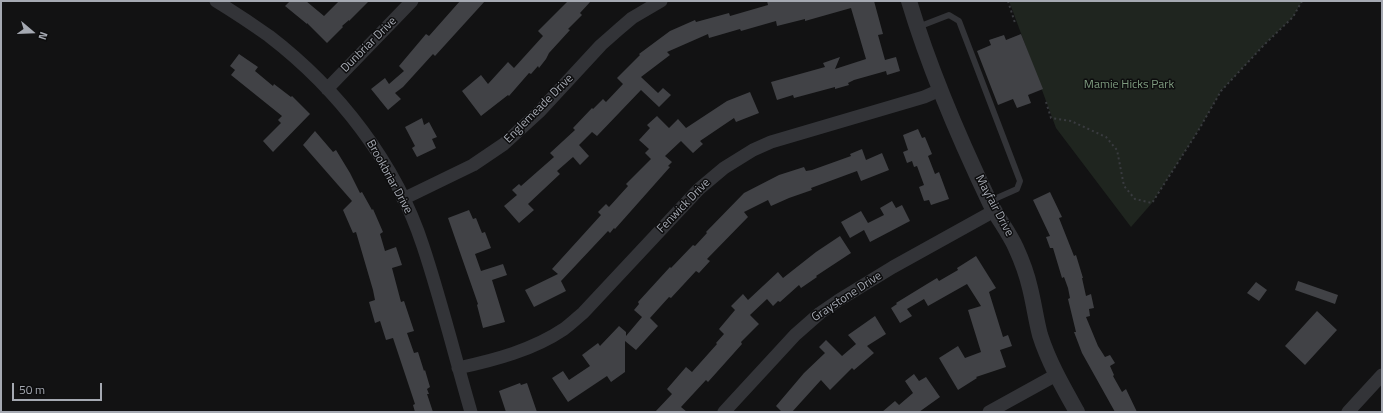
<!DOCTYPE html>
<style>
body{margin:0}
#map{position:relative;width:1383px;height:413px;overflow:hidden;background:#121213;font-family:"Titillium Web",sans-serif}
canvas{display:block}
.frame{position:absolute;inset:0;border:2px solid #a5a9b2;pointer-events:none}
.north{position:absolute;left:12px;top:12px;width:40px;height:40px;-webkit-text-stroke:3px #0d0d0e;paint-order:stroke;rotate:109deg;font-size:11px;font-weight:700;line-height:16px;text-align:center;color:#a5a9b2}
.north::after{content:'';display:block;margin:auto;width:14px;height:18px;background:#a5a9b2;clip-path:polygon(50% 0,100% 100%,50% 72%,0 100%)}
.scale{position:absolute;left:12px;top:383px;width:90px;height:18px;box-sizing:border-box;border:2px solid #a5a9b2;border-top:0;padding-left:5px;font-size:12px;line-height:14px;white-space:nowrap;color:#a5a9b2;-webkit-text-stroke:3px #0d0d0e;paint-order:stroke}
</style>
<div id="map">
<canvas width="1383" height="413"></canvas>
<div class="frame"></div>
<div class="north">N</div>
<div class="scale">50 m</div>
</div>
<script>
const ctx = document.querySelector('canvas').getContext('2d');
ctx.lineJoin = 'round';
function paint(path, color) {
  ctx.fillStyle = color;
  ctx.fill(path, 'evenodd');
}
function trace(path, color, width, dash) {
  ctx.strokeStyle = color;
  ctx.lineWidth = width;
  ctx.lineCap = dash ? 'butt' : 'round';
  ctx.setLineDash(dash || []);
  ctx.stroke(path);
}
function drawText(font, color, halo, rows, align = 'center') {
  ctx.font = font + ' "Titillium Web",sans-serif';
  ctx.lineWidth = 3;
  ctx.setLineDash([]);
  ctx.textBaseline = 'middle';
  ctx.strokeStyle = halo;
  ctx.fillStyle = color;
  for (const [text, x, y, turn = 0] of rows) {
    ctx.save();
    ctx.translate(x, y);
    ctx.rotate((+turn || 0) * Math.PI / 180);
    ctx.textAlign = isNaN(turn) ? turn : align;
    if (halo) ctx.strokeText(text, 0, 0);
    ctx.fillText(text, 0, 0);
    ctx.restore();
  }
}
paint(new Path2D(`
 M1009 1H1302L1293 17 1264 45 1221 91 1198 131 1152 203 1131 227 1056 128Z`), '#1f251f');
paint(new Path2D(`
 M290 1H306L324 16 339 1H369L349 21V20L342 26 343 27 327 43 307 23V24L285 6Z
 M460 1H485L435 56 433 54 403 87 395 93 401 99 388 110 371 89 385 78 389 84 404 71 399 66 426 34 429 36Z
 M568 1H591L580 13 582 15 568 29 570 30 549 53 546 59 539 68 538 66 531 74 529 73 509 96 508 95 481 116 462 91 481 75 488 84 508 62 514 68 543 36 538 31Z
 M767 1H874L883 34 878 35 885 60 896 57 900 71 887 75 886 71 854 80 848 83 849 85 835 89V87L794 98 793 95 777 100 771 82 825 67 823 63 840 57 835 69 866 59 851 8 805 21V19L777 26 776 21 741 31 740 29 709 38 708 34 667 52 670 55 641 77 658 93 663 88 671 95 659 107 641 90 597 136 592 132 579 145 589 156 580 165 573 157 557 171 560 174 528 204 534 210 519 223 504 206 517 195 512 190 519 184 521 186 554 157 550 153 575 130 573 128 592 108 593 109 603 99 606 102 623 84 617 78 640 55 639 54 670 31 695 20 696 22 729 13 730 16 768 5Z
 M1021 34 1043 89 1028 95 1031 103 1017 108 1013 99 998 105 977 51 991 45 989 40 1004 35 1006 40Z
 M239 54 258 67 255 71 273 86 274 84 291 97 292 96 310 114 273 152 263 141 281 123 278 120 282 116 231 75 235 70 230 66Z
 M750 92 759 113 736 122 734 118 700 141 703 144 693 153 681 141 665 156 672 162 668 166 670 167 615 229 614 228 610 233 608 231 561 281 566 291 534 307 525 290 558 274 552 269 601 215 598 212 606 204 609 207 628 186 626 184 651 159 645 153 649 149 639 140 650 128 647 125 657 116 669 128 678 119 686 128 727 101Z
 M422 118 424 125 429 122 437 137 432 139 436 148 417 157 412 148 415 146 405 127Z
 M918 129 922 138 925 137 932 154 928 156 935 174 939 172 949 199 931 205 929 200 924 201 919 187 924 185 917 166 914 167 912 161 907 163 903 152 908 150 903 135Z
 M315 131 333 152 336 150 350 173 360 193 362 192 372 210 373 209 383 232 380 234 385 251 396 247 402 265 392 268 401 302 404 301 414 331 407 333 414 353 418 352 424 371 425 370 430 387 427 389 429 394H427L433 412H415L413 405 415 404 393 338 386 340 380 321 375 323 369 302 375 300 373 290 356 232 353 233 343 210 352 201 303 145Z
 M862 149 866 160 882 153 889 170 861 181 857 171 811 188 812 190 789 198 771 206 768 200 744 212 748 217 707 259 710 261 699 273 696 271 671 298 669 297 650 318 658 326 636 350 625 341V372L611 382 607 376 568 402 552 378 563 371 569 380 590 366 582 355 598 343 600 346 619 326 626 332V336L642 317 634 310 639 304 638 302 670 267 671 268 693 245 695 246 707 233 706 232 744 193 779 175 804 167 806 171 812 170 851 156 850 154Z
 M1050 192 1062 217 1059 218 1074 256 1076 255 1083 278H1082L1086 296 1091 294 1094 308 1089 309 1090 316 1086 317 1098 346 1105 357 1110 355 1115 363 1110 366 1114 375 1113 376 1122 392 1126 389 1137 412H1115L1082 353 1074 332H1076L1068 299 1070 298 1068 288 1064 277 1062 278 1053 248H1050L1046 237 1050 236 1033 200Z
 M892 201 896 208 902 205 910 221 870 242 864 230 850 238 841 222 861 211 868 223 884 215 880 208Z
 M469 210 473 219 476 218 482 233 485 232 491 248 475 254 481 271 503 264 507 275 492 280 505 322 483 328 477 305 478 304 448 218Z
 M840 236 851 253 816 276 817 277 801 288 799 285 780 302 778 301 773 306 767 299 750 315 759 324 741 342 742 344 708 382 706 380 681 407 687 412H655L672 394 667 389 686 367 692 372 717 344 716 343 724 334 719 329 735 310 731 306 743 294 748 300 778 272 783 278 816 252Z
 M976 256 996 288 989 292 1003 337 1008 335 1012 346 1000 350 1006 367 976 377 977 378 958 390 939 358 958 346 965 358 981 352 968 310 981 306 967 284 928 306 924 299 907 309 912 316 900 323 891 308 897 304 896 303 927 284 937 278 939 281 958 270 957 268Z
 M1298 281 1338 295 1335 304 1295 290Z
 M1256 282 1267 290 1259 301 1247 293Z
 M1317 311 1337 330 1305 365 1285 346Z
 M875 316 886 334 867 346 874 353 854 370 852 368 830 390 821 380 792 412H782L776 406 804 373 825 353 819 347 826 340 842 356 856 344 848 335Z
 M914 374 919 381 926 377 940 397 919 412H882L895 401 899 405 913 393 905 381Z
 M520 383 521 385 527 383 537 412H506L499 391Z`), '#414246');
trace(new Path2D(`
 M1008 1 1015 23
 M1046 102 1051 118 1071 121 1106 137 1117 150 1124 186 1135 199 1152 203 1198 131 1221 91 1264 45 1293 17 1302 1`), '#393b3f', 2, [2, 3]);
trace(new Path2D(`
 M918 27 949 15 959 21 1020 181 1017 189 990 201`), '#333438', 6);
trace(new Path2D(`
 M216 1C234 12 252 24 269 36 338 89 396 163 423 246 441 300 455 357 471 412
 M327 89 412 1
 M403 199 473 165 504 144 539 112 601 45 618 30 632 18 661 1
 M458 368C495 360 533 350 564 329 571 324 577 318 583 313L699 189 724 168 753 150 771 142 924 97 940 90
 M724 412 795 335 820 313 839 300 893 267 994 211
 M989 412 1056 375
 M1348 412 1382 375`), '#333438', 13);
trace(new Path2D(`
 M909 1C930 71 959 138 990 203 998 219 1009 232 1016 248 1022 261 1027 275 1030 288 1034 304 1036 320 1040 335 1049 363 1063 387 1077 412`), '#333438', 16);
drawText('12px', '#a5a9b2', '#0d0d0e', [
 ["Dunbriar Drive",369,45,-45],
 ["Englemeade Drive",539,109,-45],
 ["Brookbriar Drive",389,177,61],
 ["Fenwick Drive",684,206,-46],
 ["Mayfair Drive",994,206,62],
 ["Graystone Drive",847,297,-33]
]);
drawText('12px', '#7e9b7f', '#0d0d0e', [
 ["Mamie Hicks Park",1129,85]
]);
</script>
